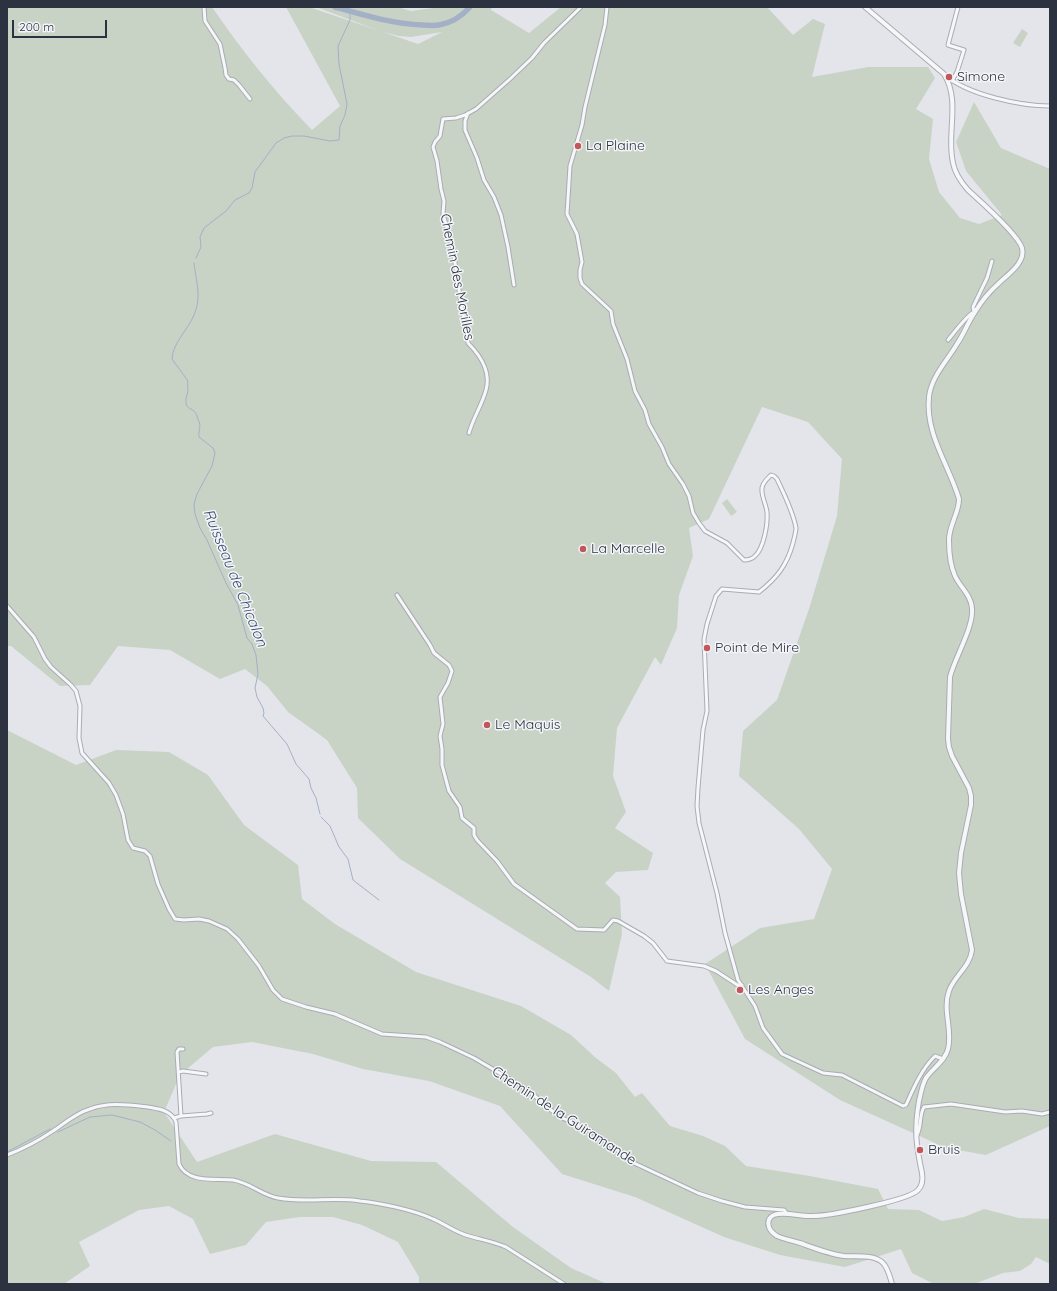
<!DOCTYPE html>
<style>
body{margin:0}
#map{position:relative;width:1057px;height:1291px;overflow:hidden;background:#e4e5ea;font-family:Quicksand,sans-serif}
canvas{display:block}
.frame{position:absolute;inset:0;border:8px solid #2d3241;pointer-events:none}
.scale{position:absolute;left:12px;top:20px;width:95px;height:18px;box-sizing:border-box;border:2px solid #2d3241;border-top:0;padding-left:5px;font-size:12px;line-height:14px;white-space:nowrap;color:#2d3241;-webkit-text-stroke:3px #f3f5f8;paint-order:stroke}
</style>
<div id="map">
<canvas width="1057" height="1291"></canvas>
<div class="frame"></div>
<div class="scale">200 m</div>
</div>
<script>
const ctx = document.querySelector('canvas').getContext('2d');
ctx.lineJoin = 'round';
function paint(path, color) {
  ctx.fillStyle = color;
  ctx.fill(path, 'evenodd');
}
function trace(path, color, width, dash) {
  ctx.strokeStyle = color;
  ctx.lineWidth = width;
  ctx.lineCap = dash ? 'butt' : 'round';
  ctx.setLineDash(dash || []);
  ctx.stroke(path);
}
function drawText(font, color, halo, rows, align = 'center') {
  ctx.font = font + ' Quicksand,sans-serif';
  ctx.lineWidth = 3;
  ctx.setLineDash([]);
  ctx.textBaseline = 'middle';
  ctx.strokeStyle = halo;
  ctx.fillStyle = color;
  for (const [text, x, y, turn = 0] of rows) {
    ctx.save();
    ctx.translate(x, y);
    ctx.rotate((+turn || 0) * Math.PI / 180);
    ctx.textAlign = isNaN(turn) ? turn : align;
    if (halo) ctx.strokeText(text, 0, 0);
    ctx.fillText(text, 0, 0);
    ctx.restore();
  }
}
paint(new Path2D(`
 M7 7H212C242 51 275 92 312 130L340 106 286 7H309L380 31 316 7H389L394 8 397 7 411 11 441 7H492L491 10 529 33 561 7H767L793 35 813 19 825 24 812 77 868 67H928L935 78 916 109 933 119 929 159 939 192 960 218 979 224 1002 215 966 171 956 142 974 102 1001 148 1050 169V1126L986 1155 946 1148 840 1100 745 1039 705 964 760 928 814 919 832 869 799 829 739 776 743 731 777 700 809 609 837 516 842 459 808 422 762 407 709 519 689 528 693 556 679 595 677 628 661 665 655 657 617 728 613 776 626 812 615 828 653 853 648 870 616 872 605 883 620 897 622 934 609 991 591 977 400 859 358 818 357 788 327 740 288 712 267 686 245 669 220 679 170 650 118 646 90 685 60 686 11 646H7ZM383 32 399 36 411 37 442 32 418 44Z
 M1022 29 1028 33 1020 47 1013 43Z
 M727 499 737 512 731 516 722 503Z
 M7 730 76 765 116 750 169 752 208 775 244 825 298 865 302 899 335 924 416 972 521 1006 571 1035 596 1058 616 1073 635 1097 642 1093 670 1126 703 1136 725 1146 746 1166 810 1176 878 1189 888 1209 919 1210 942 1221 964 1217 984 1209 1019 1218 1050 1219V1264L1036 1257 1031 1264 1020 1271 1003 1273 974 1284H934L912 1273 901 1249 845 1267 780 1255 724 1237 635 1197 562 1174 500 1106 429 1081 363 1069 313 1054 252 1042 213 1047 180 1075 164 1112 197 1162 275 1134 371 1161 436 1162 513 1227 571 1268 607 1284H419V1277L398 1242 362 1225 333 1217H300L266 1222 246 1245 210 1254 193 1219 169 1206 139 1210 79 1242 90 1266 64 1284H7Z`), '#c8d3c6');
trace(new Path2D(`
 M196 258 201 247 200 237 204 228 226 211 235 200 249 193 252 188 255 172 276 143 284 138 292 136H304L330 141 339 140 340 126 345 115 347 104 339 64 338 46 350 20V12
 M194 263C196 282 202 296 194 315 188 330 173 342 172 359L188 381C187 385 188 386 188 390 188 394 185 398 186 402 186 408 190 408 194 411 196 412 197 417 198 419 202 428 198 429 199 437L213 448 215 453 212 466 197 494 194 504 195 514 200 528 207 540 226 583 238 605 247 638 252 644 256 655 258 674 255 688 257 697 263 708 264 713 263 716 287 744 296 764 309 779 311 788 316 798 320 814
 M321 817 330 826 339 847 348 859 353 880 379 900
 M58 1132 90 1117 112 1115 140 1122 155 1130 171 1141
 M7 1152 50 1129`), '#a3b0c6', 1);
trace(new Path2D(`
 M335 7C363 15 393 24 423 25 428 25 434 26 439 25 452 23 461 17 470 7`), '#a3b0c6', 5.5);
const minor = new Path2D(`
 M204 7 205 21 220 44 225 68 226 75 229 79 234 80 239 85 250 99
 M607 7 605 25 585 107 582 125 570 166 567 214 577 234 582 262 580 270V278L582 284 611 311 613 324 627 359 635 391 645 410 649 424 662 447 669 464 683 484 689 496 693 513 699 523 705 531 727 543 744 560C748 560 752 559 755 556 764 548 768 523 767 512 766 504 761 496 762 488 763 482 767 479 771 475L774 476 777 479C784 494 793 511 796 528 796 532 794 538 793 543 787 565 777 578 759 592L722 589 716 596 707 624 704 639 707 711 703 730 698 788 697 806 699 823 717 893 725 933 738 980 755 1006 763 1028 782 1054 823 1073 842 1075 903 1106 906 1105C914 1087 921 1070 935 1056L943 1059
 M945 75C968 95 1021 106 1050 106
 M952 81 957 72 964 50 948 45 958 7
 M468 113 465 121V130L477 158 484 180 494 197 501 215 508 247 514 285
 M948 340C954 333 967 315 974 312L973 307 987 278 992 261
 M469 433C473 418 482 405 486 390 491 372 480 355 468 343L467 331 462 310 453 249 443 214 444 201 441 189 437 161 433 147 435 142 440 136 443 119 456 118 465 115 476 109 510 79 532 58 544 43 581 7
 M397 595 430 645 434 653 449 665 452 671 448 683 440 697 443 724 440 736 442 749V765L449 791 460 807 462 818 474 828V835L477 840 497 861 514 884 577 929 604 930 613 920 618 921 644 936 653 943 667 961 704 966 716 971 739 986 742 985
 M7 606 34 637 45 659 51 667 71 685 76 691 80 706 79 738 82 753 109 783 116 795 123 814 128 840 133 848 145 851 150 856 158 884 169 909 175 919 184 920 199 919 209 921 227 929 238 939 259 966 273 990 282 999 306 1007 335 1014 382 1034 426 1037 440 1042 474 1058 518 1084 529 1091 558 1116 593 1132 607 1142 634 1163 698 1193 722 1201 745 1207 784 1210 787 1214
 M179 1072 183 1071 206 1074
 M181 1116 207 1114 211 1113
 M174 1118 181 1116 177 1052 179 1049H183
 M917 1135C922 1126 919 1115 924 1107L951 1104 1005 1112 1022 1111 1042 1114 1050 1112
 M7 1155C23 1149 38 1141 53 1131 65 1123 76 1113 90 1109 109 1102 129 1105 148 1107 159 1109 171 1110 176 1122L179 1164C188 1184 216 1178 233 1180 251 1183 261 1195 278 1198 305 1203 333 1197 360 1201 380 1203 414 1210 433 1219 443 1223 452 1230 463 1234 477 1239 492 1241 506 1247L564 1284`);
const tertiary = new Path2D(`
 M865 7 944 74C961 101 946 134 953 163 955 174 961 182 968 190 980 201 1018 234 1022 248 1026 263 1007 275 998 284 989 292 981 302 975 312 968 322 964 334 957 344 947 361 931 377 929 397 925 434 949 465 959 499 959 513 949 525 949 540 949 551 950 565 955 576 960 587 971 595 972 608 974 627 955 657 950 677L948 739 949 747 952 756 969 788 971 796V805L961 853 959 873 961 894 972 950C970 967 954 976 949 991 942 1010 953 1030 948 1049 945 1061 933 1068 926 1078 922 1085 921 1093 919 1101 914 1130 916 1145 922 1173 923 1179 923 1185 918 1190 910 1200 829 1216 813 1216 803 1217 783 1211 774 1215 769 1217 767 1222 769 1227 770 1231 774 1234 777 1236 784 1239 793 1241 800 1243 814 1248 829 1254 844 1256 856 1257 872 1254 882 1262 888 1267 890 1277 892 1284`);
trace(minor, '#a9acb4', 5);
trace(tertiary, '#a9acb4', 6);
trace(minor, '#f6f7f9', 3);
trace(tertiary, '#f6f7f9', 4);
for (const [x, y, r, color] of [
 [949,77,4,"#c0585b"],
 [578,146,4,"#c0585b"],
 [583,549,4,"#c0585b"],
 [707,648,4,"#c0585b"],
 [487,725,4,"#c0585b"],
 [740,990,4,"#c0585b"],
 [920,1150,4,"#c0585b"]
]) {
  const dot = new Path2D();
  dot.arc(x, y, r, 0, 2 * Math.PI);
  ctx.fillStyle = color;
  ctx.fill(dot);
  trace(dot, '#f3f5f8', 1.5);
}
drawText('14px', '#2d3241', '#f3f5f8', [
 ["Simone",957,77],
 ["La Plaine",586,146],
 ["La Marcelle",591,549],
 ["Point de Mire",715,648],
 ["Le Maquis",495,725],
 ["Les Anges",748,990],
 ["Bruis",928,1150]
], 'left');
drawText('14px', '#2d3241', '#f3f5f8', [
 ["Chemin des Morilles",457,277,79],
 ["Chemin de la Guiramande",564,1116,33]
]);
drawText('italic 15px', '#3c4d70', '#f3f5f8', [
 ["Ruisseau de Chicalon",235,578,68]
]);
</script>
